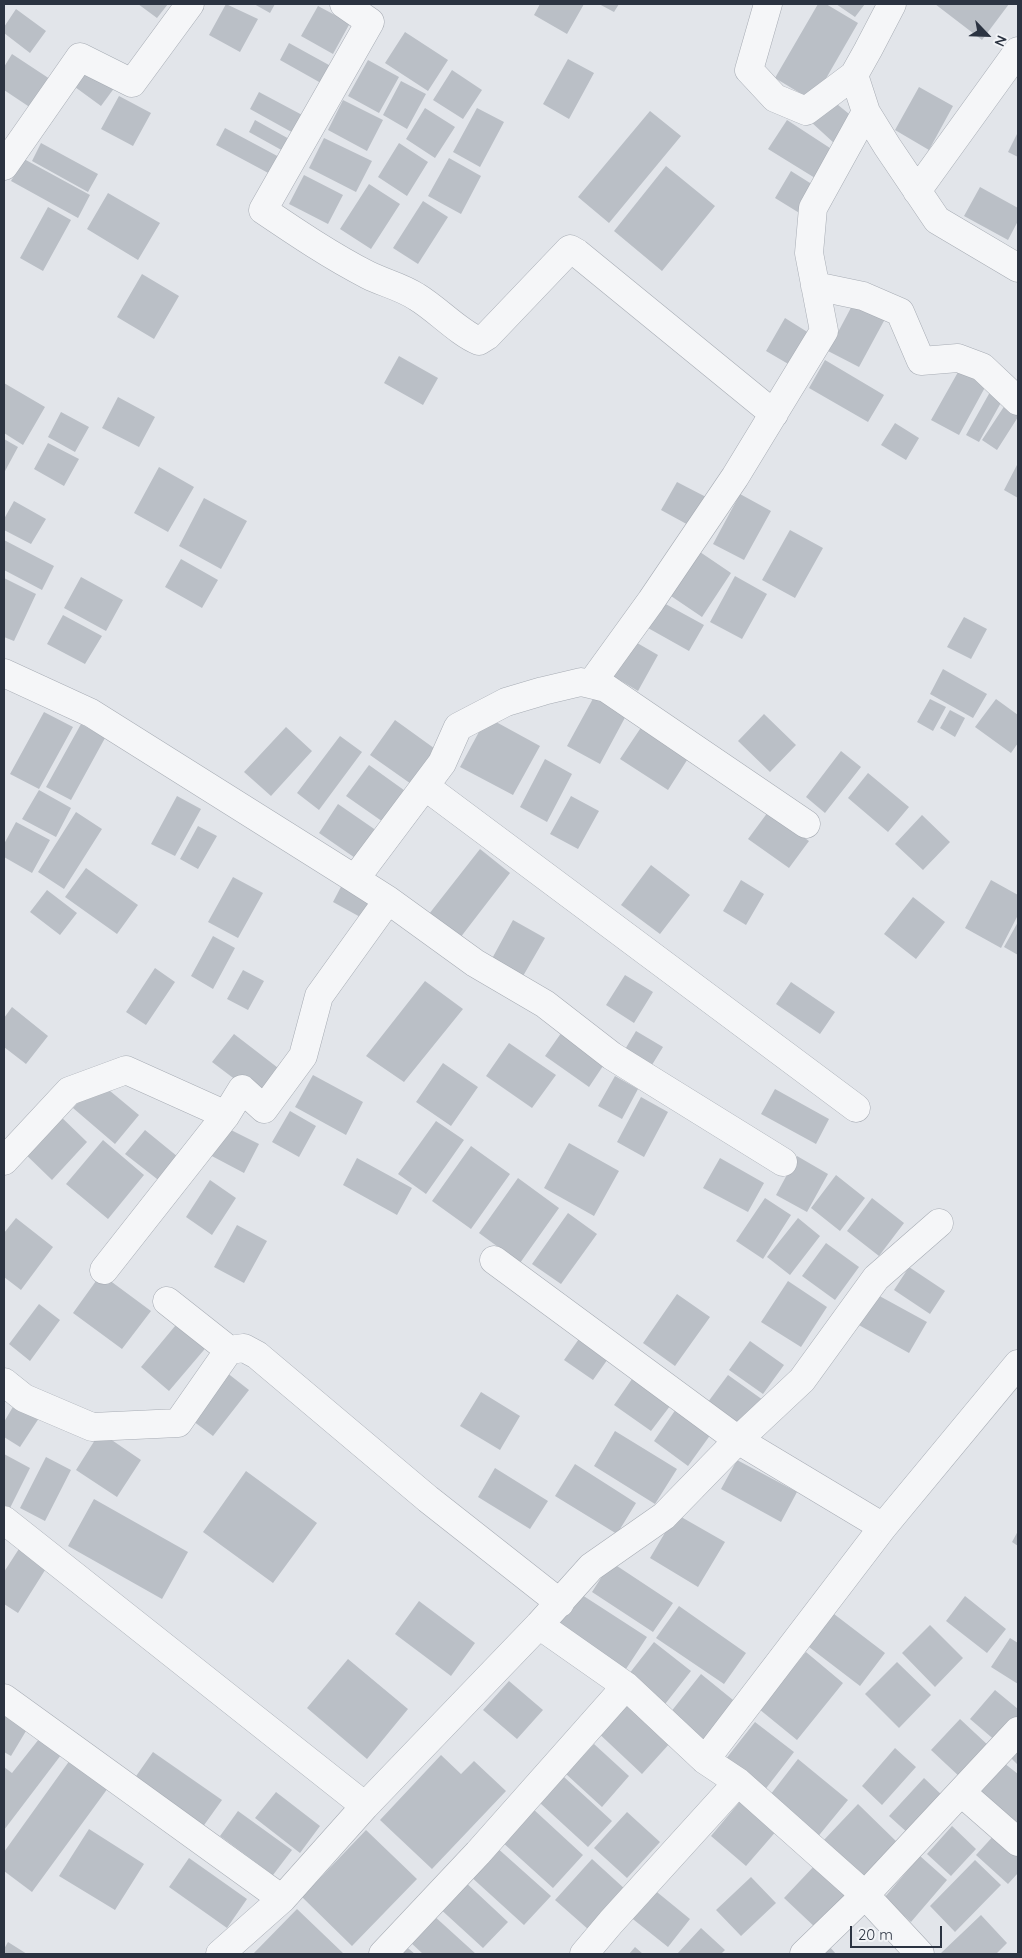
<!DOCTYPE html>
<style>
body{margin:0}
#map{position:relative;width:1022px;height:1958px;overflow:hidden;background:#e2e5ea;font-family:Quicksand,sans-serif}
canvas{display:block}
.frame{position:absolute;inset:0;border:5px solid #2b3341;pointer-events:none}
.north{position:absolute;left:962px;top:10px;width:50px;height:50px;-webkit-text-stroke:4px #f2f4f7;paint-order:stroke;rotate:114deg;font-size:14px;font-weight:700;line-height:20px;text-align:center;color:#2b3341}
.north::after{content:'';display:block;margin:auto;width:18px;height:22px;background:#2b3341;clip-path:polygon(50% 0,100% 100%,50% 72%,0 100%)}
.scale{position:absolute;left:850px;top:1926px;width:92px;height:22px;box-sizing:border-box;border:2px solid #2b3341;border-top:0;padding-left:6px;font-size:15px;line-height:18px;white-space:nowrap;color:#2b3341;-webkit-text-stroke:4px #f2f4f7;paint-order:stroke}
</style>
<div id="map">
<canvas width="1022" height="1958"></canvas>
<div class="frame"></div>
<div class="north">N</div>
<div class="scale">20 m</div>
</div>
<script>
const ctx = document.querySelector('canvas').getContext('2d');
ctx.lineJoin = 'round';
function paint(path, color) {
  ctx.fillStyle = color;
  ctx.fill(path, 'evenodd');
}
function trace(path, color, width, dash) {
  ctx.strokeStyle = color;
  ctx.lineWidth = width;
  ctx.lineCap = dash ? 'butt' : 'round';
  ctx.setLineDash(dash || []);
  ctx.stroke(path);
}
paint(new Path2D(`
 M138 4H168L157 18Z
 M226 4 258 19 240 52 209 35Z
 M254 4H275L270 13Z
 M540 4H584L567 34 534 15Z
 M599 4H619L614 12Z
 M818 4H826L858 23 813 101 775 78Z
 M836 4H865L855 17Z
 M935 4H1009L982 40Z
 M318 6 350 23 333 54 301 36Z
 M16 9 46 31 30 53 4 33V27Z
 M405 32 448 60 428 91 385 63Z
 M289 43 338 70 328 87 280 60Z
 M12 54 56 83 37 112 4 90V67Z
 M568 59 594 73 569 119 543 104Z
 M368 60 399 77 379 113 348 96Z
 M88 68 115 87 101 106 75 87Z
 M452 70 482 90 463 119 433 100Z
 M401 81 426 94 407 129 383 115Z
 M919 87 953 106 929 150 895 130Z
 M259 92 306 117 297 135 250 109Z
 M119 96 151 113 133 146 101 129Z
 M343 100 383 120 367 151 328 130Z
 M832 100 854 118 835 144 810 121Z
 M425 108 455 127 435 158 406 139Z
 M477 108 504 122 480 167 453 152Z
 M650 111 681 136 609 223 578 197Z
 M255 120 291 140 285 152 249 132Z
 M787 120 833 150 815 178 768 149Z
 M225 128 281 158 272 175 216 145Z
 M1018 132V157L1008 152Z
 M324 138 372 161 356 192 309 168Z
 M41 143 98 174 88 192 32 161Z
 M399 143 428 162 407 196 378 177Z
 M449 158 481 176 461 214 428 196Z
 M24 159 90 195 78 218 11 181Z
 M666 166 715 206 662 271 614 231Z
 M791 171 818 188 801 214 775 198Z
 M304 175 343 195 328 224 289 204Z
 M369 184 400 204 371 249 340 229Z
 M980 187 1018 208V221L1008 240 964 216Z
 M108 193 160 223 138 260 87 229Z
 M423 201 448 217 418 264 393 248Z
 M48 207 71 220 43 271 20 258Z
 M142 274 179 296 154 339 117 317Z
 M854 302 885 319 859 367 828 351Z
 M785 318 809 333 790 365 766 351Z
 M399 356 438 378 423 405 384 383Z
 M825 360 884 395 868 422 809 388Z
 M962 365 989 380 959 435 931 420Z
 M4 383 45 407 23 445 4 433Z
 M990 392 1003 399 979 442 966 435Z
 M118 397 155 417 139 447 102 428Z
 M1007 402 1018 410V417L997 450 982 440Z
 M61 412 89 427 75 452 48 437Z
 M895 423 919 438 906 460 881 445Z
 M4 439 18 447 4 473Z
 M48 443 79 459 64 486 34 469Z
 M1018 463V498L1004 490Z
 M159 467 194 487 168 532 134 513Z
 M677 482 708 498 692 527 661 510Z
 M740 494 771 511 744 560 713 544Z
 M204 498 247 521 221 569 179 546Z
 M14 501 46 519 31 544 4 530V519Z
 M790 530 823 548 795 598 762 580Z
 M4 540 54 566 42 590 4 570Z
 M700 552 731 573 702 617 671 596Z
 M181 559 218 580 202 608 165 587Z
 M735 576 767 594 742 639 710 622Z
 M81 577 123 600 106 631 64 608Z
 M4 578 36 594 14 641 4 637Z
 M662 602 704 625 689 651 648 628Z
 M63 615 102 636 85 664 47 644Z
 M964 617 987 629 971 659 947 647Z
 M632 640 658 655 638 691 613 676Z
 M943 669 987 694 973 718 930 694Z
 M595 695 628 712 600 764 567 746Z
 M930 699 946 707 933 731 917 722Z
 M996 699 1018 715V743L1011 753 975 727Z
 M950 710 965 718 955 737 940 728Z
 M44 712 73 727 39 789 10 774Z
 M764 714 796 745 770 772 738 741Z
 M487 717 540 746 513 795 460 767Z
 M395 720 438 751 414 786 370 755Z
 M81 724 105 738 71 800 46 787Z
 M642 726 689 757 668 790 620 759Z
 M286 727 312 751 271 796 244 772Z
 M340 736 362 752 319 810 297 793Z
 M841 751 861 767 825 813 806 797Z
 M545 759 572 774 547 822 520 807Z
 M369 765 408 793 386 824 346 796Z
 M868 773 909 807 888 832 848 798Z
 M39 790 71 808 56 837 22 819Z
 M177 796 201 809 175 856 151 844Z
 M571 796 599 811 578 849 550 834Z
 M338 804 380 833 361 862 319 833Z
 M76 812 102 829 64 889 38 872Z
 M768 812 809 841 789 868 748 839Z
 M922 815 950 842 923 870 895 844Z
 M16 822 50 840 32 873 4 857V844Z
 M198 826 217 836 198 869 180 859Z
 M480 849 510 873 460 938 429 914Z
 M651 865 690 895 660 934 621 905Z
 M86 868 138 905 117 934 65 897Z
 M233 877 263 893 238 938 208 922Z
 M741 880 764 894 746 925 723 911Z
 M991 880 1018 895V915L1001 948 965 928Z
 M344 881 374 897 362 918 333 902Z
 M47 890 77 913 60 935 30 912Z
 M913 897 945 922 916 959 884 934Z
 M513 920 545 938 519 983 488 966Z
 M1018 922V955L1004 947Z
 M213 936 235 948 213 989 191 976Z
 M155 968 175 982 146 1025 126 1012Z
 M243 970 264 981 248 1010 227 999Z
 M625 975 653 992 634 1023 606 1005Z
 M425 981 463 1009 404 1082 366 1056Z
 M791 982 835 1012 820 1034 776 1004Z
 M12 1007 48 1036 26 1064 4 1047V1018Z
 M564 1029 607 1060 589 1087 545 1056Z
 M636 1031 663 1047 647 1073 621 1056Z
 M234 1034 282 1071 261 1099 212 1062Z
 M509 1043 556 1075 532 1108 486 1076Z
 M443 1063 478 1087 451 1126 416 1102Z
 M313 1075 363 1102 346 1135 295 1107Z
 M615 1076 638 1089 622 1119 598 1106Z
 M98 1081 139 1115 115 1144 73 1108Z
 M775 1089 829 1119 816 1144 761 1114Z
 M641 1097 668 1112 644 1157 617 1142Z
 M54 1110 87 1142 52 1180 19 1148Z
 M290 1111 316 1126 299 1157 272 1142Z
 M436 1121 464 1140 426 1194 398 1174Z
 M223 1126 259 1144 244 1173 208 1154Z
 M145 1130 183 1161 166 1186 125 1154Z
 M103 1140 144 1175 108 1219 66 1184Z
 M569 1143 619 1171 594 1216 544 1188Z
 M471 1146 510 1174 471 1229 432 1201Z
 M797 1156 828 1174 807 1212 776 1195Z
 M357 1158 412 1188 397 1215 343 1185Z
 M720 1158 764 1183 748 1212 703 1188Z
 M836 1175 865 1198 840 1231 811 1208Z
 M518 1178 559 1208 520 1263 479 1233Z
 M210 1180 236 1198 212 1235 186 1217Z
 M765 1198 791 1215 763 1259 736 1241Z
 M872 1198 904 1223 879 1256 847 1231Z
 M568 1213 597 1234 561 1284 532 1264Z
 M16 1218 53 1247 21 1290 4 1277V1233Z
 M798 1218 820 1236 790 1275 767 1257Z
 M237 1225 267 1241 244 1283 214 1267Z
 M826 1243 859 1267 835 1300 802 1276Z
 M909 1267 945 1291 930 1314 894 1290Z
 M101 1274 151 1311 122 1349 73 1313Z
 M788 1281 827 1307 801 1347 761 1322Z
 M874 1293 927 1322 909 1353 857 1324Z
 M677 1294 710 1317 675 1366 643 1343Z
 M39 1304 60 1320 30 1361 9 1344Z
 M180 1320 209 1344 169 1391 141 1367Z
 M581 1336 610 1356 593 1380 564 1360Z
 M750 1341 784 1365 763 1394 729 1370Z
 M226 1372 249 1390 213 1436 189 1418Z
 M728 1375 763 1400 744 1427 708 1402Z
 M632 1379 670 1406 651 1431 614 1405Z
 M481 1392 520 1416 500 1450 460 1426Z
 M17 1400 41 1415 20 1447 4 1437V1422Z
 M676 1409 711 1434 688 1466 654 1441Z
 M615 1431 677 1469 655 1504 594 1466Z
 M100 1432 141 1460 117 1497 76 1470Z
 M4 1454 30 1468 10 1508 4 1505Z
 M46 1457 71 1470 45 1521 20 1508Z
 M737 1460 797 1492 781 1522 721 1489Z
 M575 1464 636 1503 617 1534 555 1496Z
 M495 1468 548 1501 530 1529 478 1497Z
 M246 1471 317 1523 273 1583 203 1532Z
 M94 1499 188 1552 162 1599 68 1546Z
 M676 1514 725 1542 698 1587 650 1558Z
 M1018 1531V1546L1012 1542Z
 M24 1541 52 1559 18 1613 4 1604V1572Z
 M611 1562 673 1603 653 1632 592 1592Z
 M579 1593 647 1637 624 1672 556 1628Z
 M965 1596 1006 1629 987 1653 946 1621Z
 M419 1601 475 1643 451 1676 395 1634Z
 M679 1606 746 1653 724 1684 656 1638Z
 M834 1614 885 1653 860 1686 809 1647Z
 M930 1625 963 1658 935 1687 902 1653Z
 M1010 1638 1018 1643V1684L991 1667Z
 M654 1642 691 1671 662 1708 625 1679Z
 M806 1652 843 1683 797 1740 759 1709Z
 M348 1659 408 1709 367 1759 307 1708Z
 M897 1662 931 1695 899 1728 865 1694Z
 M701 1674 738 1704 707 1742 670 1713Z
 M509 1681 543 1710 517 1739 483 1710Z
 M995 1690 1018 1709V1717L997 1742 970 1719Z
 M621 1696 671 1742 642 1774 593 1728Z
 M4 1710 29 1726 11 1756 4 1752Z
 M960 1719 990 1747 961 1778 931 1750Z
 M755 1722 794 1752 764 1791 725 1760Z
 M39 1739 61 1755 4 1830V1767L12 1773Z
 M1018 1743V1765L1008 1755Z
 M594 1744 629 1776 602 1807 566 1774Z
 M895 1748 916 1767 882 1805 862 1786Z
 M153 1752 222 1800 202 1828 134 1779Z
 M441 1755 461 1774 474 1761 506 1791 432 1869 380 1820Z
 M798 1759 848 1800 816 1839 767 1799Z
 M70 1760 108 1788 32 1892 4 1871V1852Z
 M1004 1763 1018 1774V1824L979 1794Z
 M564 1777 612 1821 588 1847 540 1803Z
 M924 1778 944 1797 909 1834 889 1816Z
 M276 1792 320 1826 300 1853 255 1818Z
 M742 1799 778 1829 746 1866 711 1836Z
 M858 1804 899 1844 864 1881 823 1841Z
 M532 1808 583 1855 553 1888 501 1841Z
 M238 1811 292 1850 273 1875 220 1836Z
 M627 1812 660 1842 627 1878 594 1848Z
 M952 1826 976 1849 951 1876 927 1854Z
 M89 1829 144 1864 115 1910 59 1876Z
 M366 1830 417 1879 352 1946 302 1897Z
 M996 1833 1018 1853V1873L1008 1884 976 1855Z
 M495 1846 551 1896 524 1925 469 1875Z
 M920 1856 947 1880 911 1922 884 1898Z
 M189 1858 247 1899 227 1928 169 1887Z
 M592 1859 626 1890 589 1930 555 1900Z
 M975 1860 1001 1885 955 1932 930 1906Z
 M816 1864 849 1894 817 1929 784 1898Z
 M751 1877 776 1903 741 1936 716 1910Z
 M462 1879 508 1922 483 1948 437 1906Z
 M652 1888 690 1919 668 1947 629 1916Z
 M297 1909 344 1954H253Z
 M433 1915 476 1954H423L409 1941Z
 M981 1915 1007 1943 996 1954H942L941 1953Z
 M701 1928 725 1950 721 1954H677Z
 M8 1942 27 1954H4V1949Z
 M403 1944 415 1954H394Z
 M829 1946 836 1954H820Z
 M635 1947 643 1954H629Z`), '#babfc6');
const minor = new Path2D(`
 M344 4 370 22 263 210C297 233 331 256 368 275 384 283 402 287 417 297 437 309 459 333 479 341L487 336 570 249 577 253 774 414
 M768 4 749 70 775 98 806 111 854 75
 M892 4 868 50 854 75 866 112 887 146 937 220 1018 268
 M4 166 80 57 132 83 190 4
 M917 191 1018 51
 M815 286 863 296 900 312 921 361 958 358 982 367 1018 401
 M4 673 91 713 355 879 442 763 458 727 506 702 543 691 581 682 606 688 806 824
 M591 684 651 601 735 477 824 331 809 253 813 208 866 112
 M426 787 856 1108
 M355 879 388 900 475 963 545 1004 612 1056 783 1162
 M4 1161 69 1091 126 1070 226 1115
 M494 1260 738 1440 883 1527 705 1760
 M104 1270 226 1115 242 1089 264 1109 303 1056 319 996 388 900
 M167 1301 229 1350
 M4 1382 24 1398 92 1427 178 1423 229 1350 244 1348 257 1355 428 1499 560 1603
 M4 1520 365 1806
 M883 1527 1018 1364
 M539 1625 626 1686 705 1760 738 1782 865 1895 804 1954
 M4 1698 282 1899
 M962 1793 1018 1842
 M220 1954 282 1899 365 1806 539 1625 591 1567 664 1516 738 1440 802 1380 876 1278 939 1223
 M383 1954 478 1853 626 1686
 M584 1954 611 1922 738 1782
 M920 1954 865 1895 1018 1731`);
trace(minor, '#a7acb4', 29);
trace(minor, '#f5f6f8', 28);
</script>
